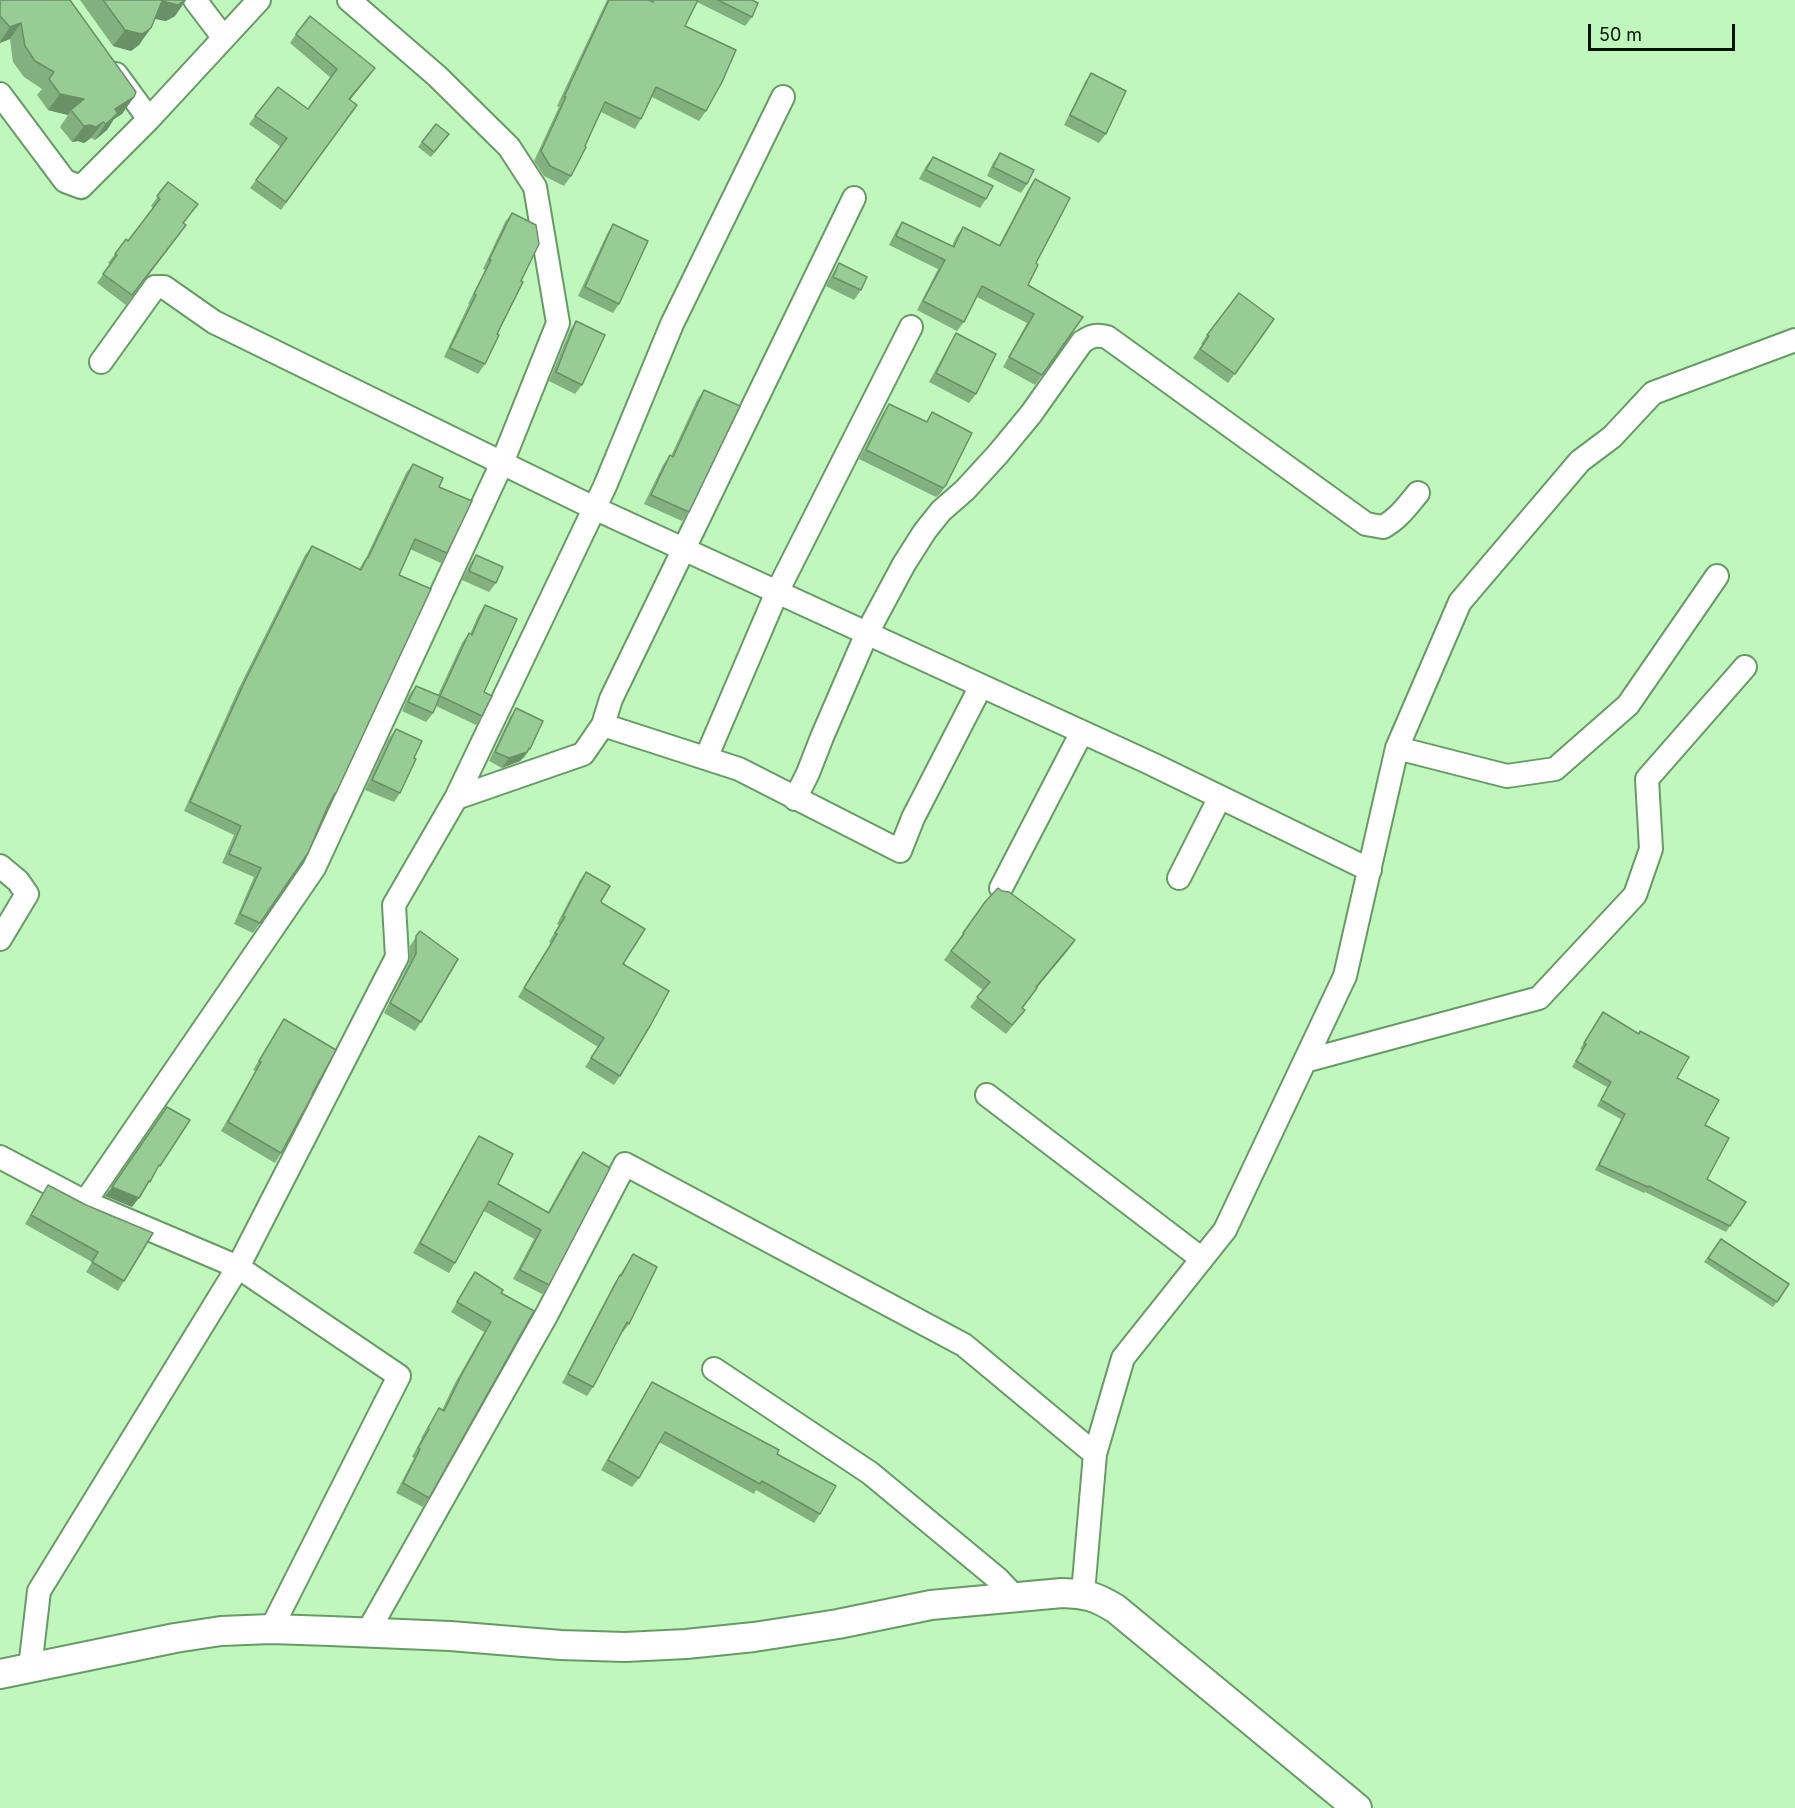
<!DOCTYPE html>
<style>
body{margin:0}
#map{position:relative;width:1795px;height:1808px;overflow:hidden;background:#bff7bc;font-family:Inter,sans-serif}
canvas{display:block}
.scale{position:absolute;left:1588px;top:24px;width:147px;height:27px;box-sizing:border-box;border:3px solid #011302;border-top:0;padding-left:8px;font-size:18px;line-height:21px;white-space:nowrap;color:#011302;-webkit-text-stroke:4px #bff7bc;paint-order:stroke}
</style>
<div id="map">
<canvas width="1795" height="1808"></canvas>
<div class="scale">50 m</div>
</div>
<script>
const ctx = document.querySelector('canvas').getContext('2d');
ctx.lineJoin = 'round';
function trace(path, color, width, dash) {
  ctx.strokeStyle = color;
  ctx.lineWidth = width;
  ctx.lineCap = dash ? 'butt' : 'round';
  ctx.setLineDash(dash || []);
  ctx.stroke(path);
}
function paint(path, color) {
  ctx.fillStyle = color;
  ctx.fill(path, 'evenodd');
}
const minor = new Path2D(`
 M195 0 223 37
 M116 74 149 119
 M0 94 65 181 81 187 149 119 259 0
 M101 362 155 287H164L214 322 594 508 1152 764 1370 870
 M603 725 739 769 900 851 913 818 981 686
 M1397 748 1507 776 1555 769 1628 705 1717 576
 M706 758 777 592 911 327
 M456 798 583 754 603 725 611 699 854 198
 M795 799 808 773 822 737 867 633 904 564 925 531 941 511 965 490 998 454 1031 414 1082 342C1091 336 1096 334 1107 337L1366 524 1383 527C1398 519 1407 506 1418 493
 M0 866 18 881 27 894 0 939
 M1179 878 1220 797
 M1001 888 1082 732
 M1305 1061 1539 998 1635 895 1651 849 1647 779 1745 667
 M987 1095 1202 1259
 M0 1157 85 1202 238 1267 399 1376 271 1629
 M85 1202 314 868 502 463 558 323 535 187 509 147 437 76 349 0
 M714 1369 870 1473 998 1579 1015 1597
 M1083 1593 1095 1454 1123 1358 1225 1230 1345 976 1397 748 1460 602 1580 461 1612 437 1653 393 1795 340
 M367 1633 547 1314 625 1164 964 1345 1095 1454
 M30 1668 39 1591 238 1267 397 957 394 905 456 798 605 486 672 324 783 97`);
const tertiary = new Path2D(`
 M0 1674 175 1638 221 1631 271 1629 330 1631 450 1636 561 1645 625 1647 686 1644 754 1637 838 1624 931 1605 1062 1593C1087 1594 1095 1596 1116 1609L1357 1808`);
trace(minor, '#679b65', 26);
trace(tertiary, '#679b65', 32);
trace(minor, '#fff', 22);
trace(tertiary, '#fff', 28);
paint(new Path2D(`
 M0 0 134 97 122 114 114 119 107 130 95 140 91 138 84 143 78 141 72 142 60 127 68 115 48 110 37 95 42 89 24 77 13 62 10 39 0 43Z
 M80 0H186L175 16 166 21 155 19 139 45 131 51 113 46Z
 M607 0H649L651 1V0H752V17L745 26 697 2 685 26 706 111 699 121 652 97 641 119 635 129 601 112 571 176 564 186 544 176 534 161 559 107 557 106Z
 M296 34 369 76 350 100 357 105 281 210 250 188 281 147 249 124 255 116 308 109 331 78 290 43Z
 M1091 73 1106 134 1099 143 1064 125 1085 82Z
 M436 124 449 134 431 157 418 147Z
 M1000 153 1027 184 1021 193 987 176 993 163Z
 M933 157 986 199 980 208 919 179 926 166Z
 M1035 179 1036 263 1028 285 1083 317 1035 385 1003 367 1027 323 977 297 964 322 957 331 917 310 938 269 889 245 896 231 902 222 952 246 956 237 963 227 999 245 1029 188Z
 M168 182 184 223 180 234 126 305 97 283 110 264 108 263 115 254 128 241 153 208 151 206Z
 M512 213 521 281 485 364 478 374 444 357 469 304H468L485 270 483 269 505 222Z
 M613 224 619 304 613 313 578 296 607 234Z
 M839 263 861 290 854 300 826 286 833 273Z
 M1274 319 1228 383 1193 358 1202 345 1201 344 1207 335Z
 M576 321 582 385 575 394 549 381 570 330Z
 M956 333 976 394 969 403 929 382 950 343Z
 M704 390 689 512 682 521 644 504 663 465 670 455 671 456 697 400Z
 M889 404 926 422 932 412 946 485 940 494 936 497 859 459 883 413Z
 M413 464 439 487 447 553 441 563 410 549 399 575 336 793 330 801 308 853 253 933 234 924 254 877 222 863 234 835 184 811 238 690 305 555 312 546 359 569 366 558 406 473Z
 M476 555 496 583 489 592 462 580 470 564Z
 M485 605 484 692 482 716 476 725 436 706 433 713 426 722 402 711 409 695 416 686 438 695 462 643 469 633 470 634 479 614Z
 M516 708 530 749 524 758H523L520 761 502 768 489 761 510 717Z
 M396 729 400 793 394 802 365 790 389 738Z
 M586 872 601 901 623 964 620 1076 614 1085 585 1067 598 1047 518 997 551 943 549 942 559 925 557 924 580 880Z
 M985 902 1068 950 1037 987 1022 1008 1025 1010 1006 1034 970 1007 983 990 944 960Z
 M420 931 421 1022 415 1031 384 1013 409 963 410 946Z
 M1603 1012 1677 1078 1705 1125 1707 1179 1746 1202 1726 1232 1645 1192 1644 1193 1595 1170 1621 1119 1597 1106 1607 1087 1572 1067 1582 1050 1580 1049Z
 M284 1019 312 1094 281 1153 275 1163 221 1131 255 1071 253 1070Z
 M479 1136 498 1184 548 1212 576 1161 583 1152 549 1285 542 1294 513 1279 534 1239 484 1211 455 1263 449 1273 413 1253 473 1145Z
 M48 1185 124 1281 118 1291 86 1272 92 1262 25 1224 42 1194Z
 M1721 1239 1789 1284 1773 1307 1704 1262Z
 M633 1254 629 1324 623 1332H622L593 1387 587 1396 562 1383 614 1284Z
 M475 1272 501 1293 429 1498 423 1507 396 1493 414 1458 412 1457 422 1438H421L439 1408 442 1410 455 1383 484 1332 451 1312Z
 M652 1382 820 1514 814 1523 756 1490 754 1494 659 1442 639 1478 632 1487 601 1470 646 1391Z`), '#82b07f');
paint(new Path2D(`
 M186 0 175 16 166 21 151 18 162 1Z
 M21 23 10 39 0 43V42L10 27Z
 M151 28 139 45 131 51 113 46 125 30Z
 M375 68 369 76 343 108 349 99Z
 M60 94 84 99 71 110 68 115 48 110Z
 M134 97 122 114 114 119 107 130 95 140 115 109Z
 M103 122 91 138 84 143 78 141 72 142 84 126Z
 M527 752 520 761 502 768 509 758Z
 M1075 940 1068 950 1030 996 1036 987Z
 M112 1187 139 1198 132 1207 105 1196Z`), '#6a9068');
const building = new Path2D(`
 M0 0H70L136 92 134 97 115 109 118 113 106 124 103 122 96 127 90 125 84 126 71 110 84 99 60 94 49 79 54 72 35 61 25 46 21 23 10 27 0 16Z
 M103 0H185L178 5 162 1 151 28 142 34 125 30Z
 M609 0H649L653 2V0H698L685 26 736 50 722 82 706 111 656 87 641 119 605 102 585 146 586 147 571 176 550 166 541 151 566 97H564Z
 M718 0H752L758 3 752 17Z
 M310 16 375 68 349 99 357 105 286 202 256 180 287 138 255 116 278 87 308 109 337 69 296 34Z
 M1091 73 1126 91 1106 134 1070 115Z
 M436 124 449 134 434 152 422 142Z
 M1000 153 1034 170 1027 184 993 167Z
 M933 157 993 186 986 199 926 170Z
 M1035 179 1070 198 1036 263 1038 265 1028 285 1083 317 1042 375 1009 357 1034 314 982 286 964 322 923 301 945 260 896 236 902 222 954 247 963 227 1000 246Z
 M168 182 198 204 183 223 186 225 132 295 103 274 117 255 115 254 126 239 128 241 160 199 157 196Z
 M512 213 536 225 539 244 521 281 523 282 497 334 499 335 485 364 450 348 476 295 474 294 491 260H489Z
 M613 224 648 241 619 304 585 287Z
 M839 263 867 277 861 290 833 277Z
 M1239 293 1274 319 1235 374 1200 349 1209 336 1207 335Z
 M576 321 605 335 582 385 556 372Z
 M956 333 996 354 976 394 936 373Z
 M704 390 740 406 689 512 651 495 670 455 673 457Z
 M889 404 927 422 932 412 972 433 946 485 943 488 866 450Z
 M413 464 443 478 439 487 472 501 447 553 415 539 399 575 431 589 336 793H335L328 806 308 853 260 923 240 914 261 868 229 854 241 826 190 802 245 681 312 546 361 570 367 558H368Z
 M476 555 503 567 496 583 469 571Z
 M485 605 517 619 484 692 492 696 482 716 440 696 469 633 472 635Z
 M416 686 440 696 433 713 408 702Z
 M516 708 543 721 530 749 529 748 527 752 509 758 495 752Z
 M396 729 422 741 414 758 416 759 400 793 372 780Z
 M586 872 610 886 601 901 602 903 645 929 623 964 669 991 650 1026 620 1076 591 1058 604 1038 524 988 557 934 555 933 565 917 563 916Z
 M998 888 1002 891 1009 892 1075 940 1036 987 1037 988 1022 1008 1025 1010 1012 1025 977 997 990 982 951 951 964 934 963 933 985 902Z
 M420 931 458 959 421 1022 390 1003 416 954V936Z
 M1603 1012 1639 1034 1640 1031 1689 1057 1677 1078 1719 1100 1705 1125 1729 1138 1707 1179 1746 1202 1730 1226 1649 1186 1648 1187 1599 1165 1625 1114 1601 1100 1611 1082 1576 1061 1586 1044 1584 1043Z
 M284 1019 336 1050 312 1094H313L281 1153 228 1122 261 1062 259 1061Z
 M167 1107 190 1120 160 1166 159 1165 150 1182 149 1181 139 1198 112 1187Z
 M479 1136 513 1154 498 1184 549 1213 583 1152 610 1168 549 1285 520 1270 541 1230 489 1201 455 1263 420 1243Z
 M48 1185 86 1205 153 1233 124 1281 92 1262 98 1252 31 1215Z
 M1721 1239 1789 1284 1777 1302 1708 1258Z
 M633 1254 657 1267 629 1324 627 1322 593 1387 568 1374 620 1275 621 1276Z
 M475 1272 503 1290 501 1293 534 1311 429 1498 403 1483 420 1449 418 1448 429 1429 428 1428 439 1408 444 1411 462 1374 491 1322 457 1302Z
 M652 1382 779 1450 777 1454 836 1486 820 1514 762 1481 760 1484 665 1432 639 1478 608 1460Z`);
paint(building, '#97cd94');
trace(building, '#6a9068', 1.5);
</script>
